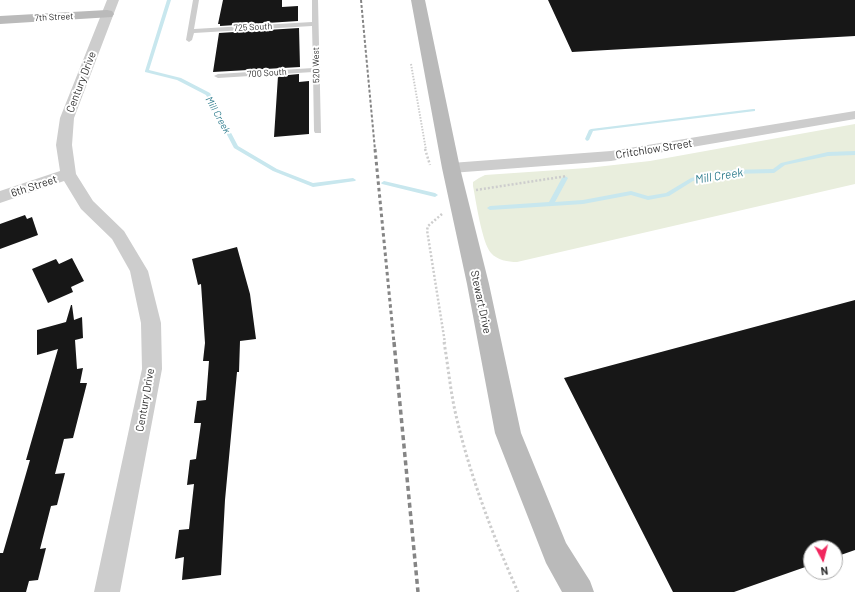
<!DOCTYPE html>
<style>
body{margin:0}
#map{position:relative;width:855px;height:592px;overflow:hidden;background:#fff;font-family:Barlow,sans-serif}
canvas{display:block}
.north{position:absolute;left:803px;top:540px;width:40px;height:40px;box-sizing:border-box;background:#fff;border:1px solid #acacac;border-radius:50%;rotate:173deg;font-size:11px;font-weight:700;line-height:16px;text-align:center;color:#303030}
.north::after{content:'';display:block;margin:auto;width:14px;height:18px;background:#f1275e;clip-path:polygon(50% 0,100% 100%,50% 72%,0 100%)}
</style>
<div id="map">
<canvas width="855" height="592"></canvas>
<div class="north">N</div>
</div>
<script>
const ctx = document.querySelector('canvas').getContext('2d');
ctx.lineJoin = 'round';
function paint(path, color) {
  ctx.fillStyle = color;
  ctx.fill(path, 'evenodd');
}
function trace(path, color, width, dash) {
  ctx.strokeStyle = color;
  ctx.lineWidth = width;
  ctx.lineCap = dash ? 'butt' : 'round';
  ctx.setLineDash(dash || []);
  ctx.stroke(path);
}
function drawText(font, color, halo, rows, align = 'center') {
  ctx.font = font + ' Barlow,sans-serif';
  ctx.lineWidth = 4;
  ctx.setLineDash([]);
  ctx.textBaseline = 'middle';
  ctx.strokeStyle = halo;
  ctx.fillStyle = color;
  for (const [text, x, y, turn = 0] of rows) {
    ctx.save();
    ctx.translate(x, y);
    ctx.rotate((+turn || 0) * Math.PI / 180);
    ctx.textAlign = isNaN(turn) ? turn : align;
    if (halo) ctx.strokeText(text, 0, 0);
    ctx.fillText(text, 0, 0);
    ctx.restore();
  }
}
paint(new Path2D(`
 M855 124V184L517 262C508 262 497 260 491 253 482 243 476 201 473 186V182L479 178 485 175 587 168 650 161Z`), '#e9eedd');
paint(new Path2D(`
 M167 0H171L149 70 181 78 210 93 238 146 277 169 313 183 353 178 356 180 355 181 313 187 273 171 234 148 206 95 177 80 145 72V71Z
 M753 109H755V111L593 131 589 140 587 141 585 139 589 130 591 129Z
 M855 151V155L828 156 785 165 774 173 730 174 693 181 669 196 648 200 631 195 583 204 490 210 487 208 490 206 549 202 562 178 565 176 568 178 555 202 583 200 631 191 648 196 666 193 691 178 730 170 773 169 781 163 828 152Z
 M384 181 435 193 438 195 435 197 382 184 381 183Z`), '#c8e7ee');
paint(new Path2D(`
 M223 0H282V7L298 6V21L220 26V24H218Z
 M548 0H855V36L572 52Z
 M299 28 300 67 213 72 219 33Z
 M299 74V82L309 81V134L274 137 278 76Z
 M25 215 27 219 32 217 38 235 0 249V224Z
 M237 247 250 294 256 339 240 341 239 372H237L225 500 221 575 182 580 184 557 175 559 179 530 189 529 194 484 187 485 190 460 196 459 201 423H194L197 401 206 400 209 361H203L205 343 201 284 198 285 192 259Z
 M72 258 84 281 71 287 73 292 48 303 32 269 56 259 59 264Z
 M855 300V550L835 557V548H811V565L734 592H673L564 378Z
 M71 305H72L74 320 82 317 83 338 75 340 77 369 83 368 80 383H87L73 438 64 439 55 474 65 473 57 505 51 506 40 549 46 548 38 580 29 581 26 592H0V553H3L30 460H26L58 349 37 355V330L66 322Z`), '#171717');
trace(new Path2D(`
 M411 64 426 150`), '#cdcdcd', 2, [1.5, 1.5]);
trace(new Path2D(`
 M425 149 430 165
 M476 190 567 176
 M442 214 428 226 427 230 445 343`), '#cdcdcd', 2.5, [2, 2]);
trace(new Path2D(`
 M444 342C448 365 450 388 455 411 469 473 492 534 518 592`), '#cdcdcd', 3, [2.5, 2.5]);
paint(new Path2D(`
 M193 0H199L194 29 312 22V0H318L321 133H315L314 131 313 72 218 78 214 76 218 74 313 68 312 26 194 33 192 40 189 42 186 40Z`), '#cdcdcd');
paint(new Path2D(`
 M107 0H119L74 118 72 145 76 174 93 201 124 231 148 271 161 323 162 369 120 592H94L142 369 141 323 130 271 112 239 81 209 64 181 0 203V191L60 171 56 145 60 118Z
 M855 111V119L611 161 451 173 445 172 443 168 445 164 451 163 611 151Z`), '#cdcdcd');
paint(new Path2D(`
 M411 0H425L460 168 489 284 521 433 566 543 590 581 594 592H562L546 563 495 433 467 284 442 168Z
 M107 10 112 11 114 14 112 17 0 24V16Z`), '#bababa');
trace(new Path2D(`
 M361 0 375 150`), '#858585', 2, [3, 2]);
trace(new Path2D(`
 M375 149 394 343`), '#858585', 3, [3.5, 3]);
trace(new Path2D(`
 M394 342 418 592`), '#858585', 3.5, [5, 3.5]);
drawText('9px', '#303030', '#fff', [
 ["7th Street",54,17,-3],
 ["725 South",253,27,-3],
 ["520 West",316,65,-91],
 ["700 South",267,73,-4]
]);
drawText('italic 10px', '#358091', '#fff', [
 ["Mill Creek",218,115,61]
]);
drawText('11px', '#303030', '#fff', [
 ["Century Drive",81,82,-69],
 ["Critchlow Street",654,149,-9],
 ["6th Street",34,186,-18],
 ["Stewart Drive",481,302,78],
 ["Century Drive",145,400,-80]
]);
drawText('italic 12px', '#358091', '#fff', [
 ["Mill Creek",719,176,-9]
]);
</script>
